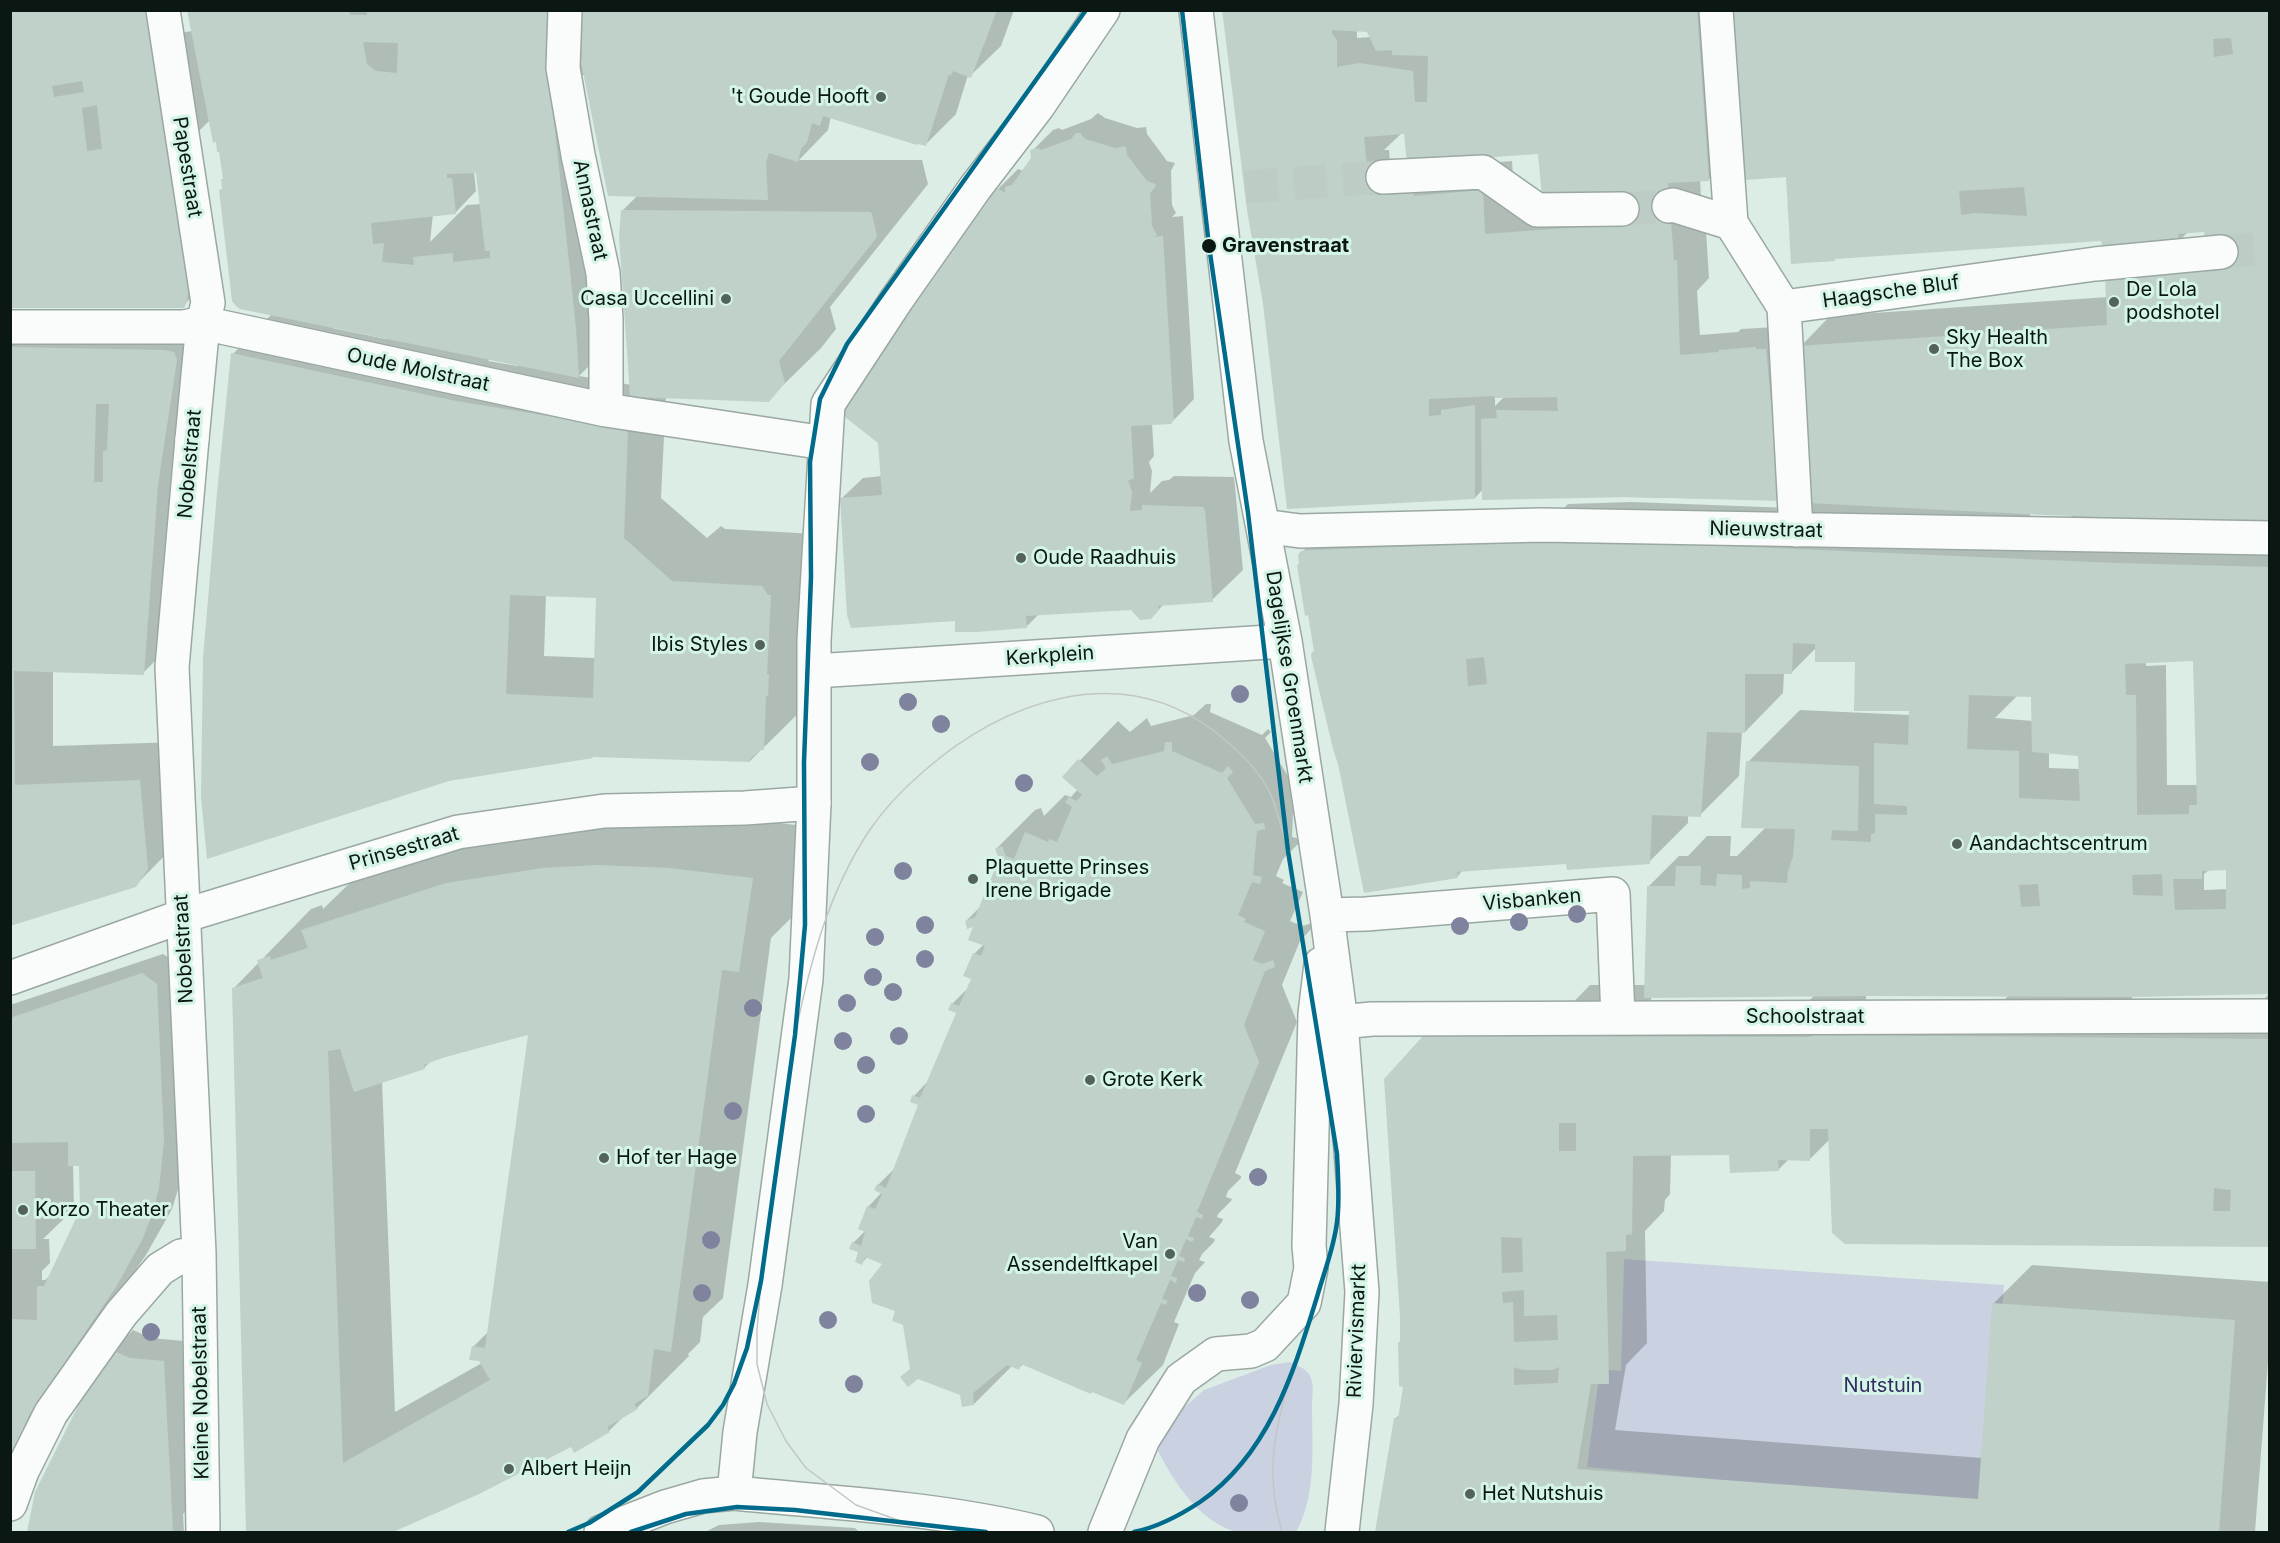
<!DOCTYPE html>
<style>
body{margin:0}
#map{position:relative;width:2280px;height:1543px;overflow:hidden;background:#dcede5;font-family:Inter,sans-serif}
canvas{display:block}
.frame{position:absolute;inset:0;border:12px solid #0b1712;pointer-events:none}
</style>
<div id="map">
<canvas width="2280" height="1543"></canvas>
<div class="frame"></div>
</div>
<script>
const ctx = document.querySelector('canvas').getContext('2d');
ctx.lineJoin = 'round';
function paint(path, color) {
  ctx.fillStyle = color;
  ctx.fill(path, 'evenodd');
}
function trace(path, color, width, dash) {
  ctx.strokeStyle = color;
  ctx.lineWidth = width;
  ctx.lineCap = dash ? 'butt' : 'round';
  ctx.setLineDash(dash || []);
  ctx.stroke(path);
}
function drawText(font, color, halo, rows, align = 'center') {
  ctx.font = font + ' Inter,sans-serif';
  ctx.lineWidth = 6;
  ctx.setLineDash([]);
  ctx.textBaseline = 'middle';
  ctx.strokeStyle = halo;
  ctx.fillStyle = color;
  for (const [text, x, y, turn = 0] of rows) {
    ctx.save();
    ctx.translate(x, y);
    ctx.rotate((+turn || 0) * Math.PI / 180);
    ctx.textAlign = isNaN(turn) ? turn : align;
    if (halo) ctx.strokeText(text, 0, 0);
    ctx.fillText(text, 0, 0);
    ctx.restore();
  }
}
paint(new Path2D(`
 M1624 1259 2004 1285 1988 1506 1587 1467 1600 1369 1621 1371Z
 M1289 1362C1296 1365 1305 1368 1309 1374 1315 1384 1312 1394 1312 1405 1312 1446 1317 1495 1296 1532 1282 1532 1247 1536 1235 1532 1195 1518 1172 1479 1154 1443L1167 1422 1204 1390 1271 1365Z`), '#cad2e1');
paint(new Path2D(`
 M10 10H171L174 34 192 31 188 10H568L570 64H582L581 10H1014L1001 46 970 76 968 75 956 114 925 145 831 116 828 130 799 160H922L928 184 830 307 836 329 821 348 768 400 666 396 661 498 707 538 721 526 725 529 815 534 816 696 750 761 594 755 449 780 233 354 273 313 225 178 221 150 210 120 194 136 196 292 186 303 10 306ZM582 75H585L638 195 622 211 632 385 579 376 599 356 589 132ZM478 171 481 204 467 205 430 242 433 214 456 212 476 191 474 172ZM332 325 387 336 386 339 332 328ZM492 358 519 364 518 366 488 361ZM546 595 598 597 595 658 544 656Z
 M1224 10H1729L1739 149 1709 179 1700 180 1703 231H1706L1709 278 1697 291 1700 335 1738 332 1741 329 1776 327 1779 500 1572 496 1483 489 1475 498 1275 381ZM1357 30H1367L1371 37 1357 38ZM1402 133 1540 152 1622 190V197L1515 205 1512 161 1447 166 1391 175 1389 150H1384ZM1495 397H1504L1495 406Z
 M2270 10V992L2132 995V1007L2241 1022 2270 993V1245L1830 1139 1809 1160 1789 1159 1778 1170 1731 1153 1671 1154 1670 1194 1665 1200 1664 1211 1645 1231 1647 1343 1626 1365 1615 1430 1982 1458 1993 1304 2032 1265 2270 1282V1335L2255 1532H1376L1395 1419 1400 1414 1405 1385 1399 1343 1401 1341 1424 1037 1445 1016 1559 1017 1590 985H1646L1649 886 1679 856H1688L1707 836H1731L1730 856H1737L1766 827 1748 762 1800 710 1910 715 1911 710 1856 661 1817 647 1791 673H1784L1783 693 1745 732H1742L1739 776 1700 815H1688V823L1649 862 1567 863 1463 870 1457 877 1316 650 1300 554 1331 524 1559 513 1568 504 1632 502 1791 508 1800 347 1830 316 2108 297 2102 239 1789 223ZM2206 231V235L2200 241 2177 243 2188 232ZM2030 512 2074 514 2050 538 2030 537ZM2124 516 2162 518 2137 543 2125 542ZM2195 659 2198 785H2167L2166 665 2146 666V661ZM2018 695 2032 696 2033 721 1995 718ZM2049 752 2080 755V769L2049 768ZM2227 869 2228 889 2204 890V874L2209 870ZM1815 995 1793 1016 1652 1017 1651 996ZM1866 995H2009L1988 1016 1866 1005Z
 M1098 113 1105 118 1137 128 1146 127 1147 134 1167 161 1175 163 1171 171 1172 205 1176 213 1172 217 1183 216 1194 399 1172 422 1152 424 1154 456 1149 462 1152 471 1150 493 1162 481 1169 480 1174 476 1234 477 1243 570 1212 600 1164 604 1151 618 1132 609 1039 614 1026 627 956 619 842 498 863 478 882 476 997 190 1018 169 1023 171 1032 159V151L1053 130 1059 128 1062 130 1091 119Z
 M199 320 182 634 143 673 53 670V746L178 742 174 846 135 886 10 925V338Z
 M1206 704H1211L1210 712 1262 735 1268 729 1271 732 1265 738 1294 786 1292 837 1300 839 1299 843 1283 859 1276 876 1284 880 1282 883 1303 892 1290 921 1302 926 1312 923 1313 927 1300 941 1282 985 1297 1022 1235 1173 1241 1176V1178L1228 1191 1226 1197 1232 1199 1231 1201 1218 1214 1217 1217 1223 1219 1222 1222 1209 1237 1215 1239 1214 1242 1202 1254 1199 1260 1205 1262 1195 1273 1174 1322 1179 1324 1163 1365 1124 1403 1024 1363 1019 1368 1012 1366 974 1404 961 1394 912 1368 905 1324 897 1310 884 1263 868 1256 862 1263 860 1251 853 1243 865 1231 868 1207 882 1192 878 1185 895 1168 920 1104 914 1096 929 1080 958 1012 952 1004 969 987 973 978 974 954 984 944 976 924 966 921 981 906 1000 859 996 849 1035 810 1041 808 1044 816 1065 795 1071 797 1078 789 1064 777 1118 721 1130 732 1147 718 1151 726 1194 715Z
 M722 816 804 826 791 918 771 938 723 1298 703 1317 700 1342 688 1354 689 1356 637 1408 626 1414 609 1431 571 1445 445 1509 388 1532H247L233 989 311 909 322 905 323 909 355 878 500 832ZM530 1033 489 1331 473 1347 482 1363 395 1412 382 1081 424 1068 431 1061Z
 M163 954 177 963 188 1157 172 1209 146 1255 71 1363 27 1465 10 1528V1005ZM73 1164H81L82 1210 51 1275 45 1280H42V1271L50 1263 49 1239H43L74 1209Z
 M133 1330 151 1338 184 1341 193 1504 183 1514 184 1532H29L36 1493 113 1351Z
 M759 1522 855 1528 859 1532H868H705L719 1525Z`), '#0003');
paint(new Path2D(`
 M10 10H146L190 273 187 302 184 308H10ZM82 81 84 92 54 97 52 86ZM97 105 102 149 87 151 82 108Z
 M187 10H349L350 15H367V10H547V56L576 328 579 378 240 309 236 306 232 301 219 190 222 189 221 179H223L219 152H217L216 142 213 143ZM363 42 398 43 397 73 376 71 367 64ZM476 173 485 251H490V258L453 262V253L413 257 414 265 382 262 384 243 373 244 371 223 456 214 452 178H447V174Z
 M580 10H997L971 78 953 71 951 76 949 74 926 146 918 144 917 145 823 116 820 126 812 123 807 142 801 149 798 162 769 153 766 163 768 200 608 196 580 57Z
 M1222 10H1697L1709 181 1668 183 1674 261 1677 260 1680 355 1718 352 1719 350 1756 347V349H1766L1780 501 1631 497 1482 500 1481 419 1497 418 1496 410 1558 411 1557 397 1494 398V396L1429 399V416L1441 415V410L1475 405V499L1287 509 1263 304 1247 210ZM1332 30 1367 32 1376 51 1392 50V55L1428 56 1427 102H1415L1413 71 1359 63 1337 67V40L1332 34ZM1404 134 1407 163 1538 154 1542 197 1620 191 1623 224 1485 234 1483 190 1414 196V191L1370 195 1364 137Z
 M1733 10H2270V523L2045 515 1807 503 1798 346 2107 325 2105 275 2205 240 2204 232 2178 234 2179 243 2103 248 2101 241 1835 259V261L1791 264 1786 177 1745 180ZM2231 38 2233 54 2214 57 2213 39ZM2024 187 2027 216 1976 213 1961 215 1959 191Z
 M1076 133H1080L1085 139 1115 148 1124 146 1126 147 1127 155 1147 181 1155 184 1156 186 1150 193 1152 226 1157 235 1153 237 1163 236 1174 421H1172V424L1131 426 1134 478 1128 481 1132 492 1130 511 1142 510V505L1203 507 1205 510 1213 602 1158 606 1159 610 1151 619 1140 620 1131 610 1026 616 1027 628 977 632H955V621L851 628 847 615 840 498 882 495 878 443 836 410 835 406 995 189H999L1005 193V187L1012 185 1031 158 1030 150 1038 148 1041 150 1071 139Z
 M621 210 870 212 872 214 877 237 779 361 785 383 769 402 632 397 630 395 619 237Z
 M10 347 165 350 174 352 177 360 158 485 144 675 14 671 15 785 140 780 148 869 136 887 10 926ZM96 404H109L107 450 103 451V482H94Z
 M231 353 456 401 628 429 624 537H623L672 581 762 586 768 595H771L767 674H769L768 696H766L764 750H761L750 759V762L593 757V758L449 781 207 859 201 797 203 658 217 493ZM510 595 596 598 593 698 506 694Z
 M1592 540 2115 563 2270 567V994L2136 997 1869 996 1644 998 1647 886H1675L1676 866H1701L1700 885 1716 886 1717 874 1742 875V889L1750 888V881L1787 883 1788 871 1793 857 1795 829 1741 828 1746 761 1859 766 1858 831 1832 830 1831 840 1871 842V834L1875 833V814L1907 815V806L1874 804V743L1908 745 1909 711H1854L1855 662H1815V644L1793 643 1792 674H1745V733L1707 732 1701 817 1652 815 1650 864 1567 870 1566 864 1457 872 1458 878 1364 893 1338 764 1333 749 1311 656 1312 652 1314 651 1308 615 1305 616 1297 565 1299 564 1298 555 1301 551 1311 550ZM1484 657 1487 684 1468 686 1466 659ZM2193 661 2197 805H2189V814L2137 815 2136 695H2126L2125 664ZM1969 695 2031 697 2032 752 2078 756 2080 801 2019 798V751L1967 749ZM2226 870V909L2175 910 2173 879H2202V871ZM2162 874 2163 896 2133 895 2132 875ZM2038 884 2040 906 2021 907 2019 885Z
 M1165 742H1172V751L1222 773 1228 766 1233 772 1227 778 1255 824 1264 823 1265 829 1257 831 1253 875 1262 877 1260 884 1252 882 1238 915 1246 919 1244 922 1265 931 1253 960 1262 964 1273 960 1275 967 1265 971 1244 1025 1259 1062 1197 1212 1203 1215 1202 1219 1196 1217 1188 1236 1194 1238 1192 1242 1186 1239 1179 1256 1185 1258 1184 1262 1178 1260 1171 1276 1177 1278 1176 1283 1170 1280 1162 1299 1168 1301 1165 1305 1161 1303 1136 1360 1142 1363 1124 1405 1092 1392 1091 1394 1021 1364 1019 1370 1007 1365 973 1393 974 1405 962 1407 960 1395 918 1379 908 1387 900 1377 910 1369 903 1325 892 1321 895 1311 872 1303 869 1281 882 1264 865 1257 862 1265 855 1262 858 1252 849 1249 852 1242 861 1246 865 1232 858 1229 867 1206 875 1209 882 1194 874 1190 877 1184 886 1188 918 1105 910 1102 912 1095 920 1098 956 1013 948 1010 951 1003 959 1006 971 979 963 976 973 953 981 956 985 946 968 940 973 927 967 929 965 921 975 917 999 859 995 849 1002 846 1006 856 1014 859 1025 832 1048 842 1049 839 1057 842 1072 807 1065 802 1069 797 1076 801 1082 795 1062 777 1078 759 1097 776 1106 768 1101 760 1107 756 1112 764 1164 751Z
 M598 865 669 868 753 878 739 972 722 970 671 1352 654 1349 648 1396 634 1404 638 1409 607 1427 610 1432 574 1453 571 1447 479 1494 393 1532H246L232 988 263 978 257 960 270 956 271 960 308 948 301 930 446 883 543 868ZM528 1035 485 1348 472 1346 469 1360 479 1361 490 1380 343 1463 328 1051 340 1049 354 1092 425 1069 424 1065 445 1057Z
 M142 973 157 984 164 1141 159 1188 152 1215 142 1240 116 1287 30 1413 10 1458V1319L37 1320V1286H44L80 1210 79 1166H68V1142L10 1143V1018Z
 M1814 1035 2270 1039V1247L1845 1244 1832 1233 1828 1129H1810V1161L1778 1160 1779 1171 1730 1173 1729 1155 1633 1156 1632 1234 1626 1235V1251L1606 1252 1609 1384H1591L1577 1469 1978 1499 1992 1303 2235 1320 2219 1532H1375L1394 1418 1398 1419 1403 1387 1399 1386 1398 1342H1400V1317L1384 1079 1423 1036 1809 1037ZM1559 1123H1576V1151H1559ZM2214 1188 2231 1190 2230 1211H2213ZM1501 1237 1522 1238 1523 1272 1502 1273ZM1524 1290V1316L1557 1315 1558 1340 1514 1342 1513 1302 1503 1303 1502 1292ZM1514 1367 1523 1370H1552L1559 1367 1558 1383 1514 1385Z
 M10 1171H35L36 1249H10Z
 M111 1350 130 1358 164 1361 173 1532H27L35 1492 81 1400Z`), '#bfd1c9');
trace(new Path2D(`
 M1245 187 1383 177
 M1622 209 1669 206
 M2221 252 2270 248`), '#bdcdc5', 33, [33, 16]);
const pedestrian = new Path2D(`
 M163 10 208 303 203 323 192 439
 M565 10 563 68 578 155 603 273 606 319V410
 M1196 10 1246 441 1285 641 1327 915 1341 1022 1362 1292 1356 1404 1342 1532
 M1716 10 1731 223 1784 307
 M1383 177 1483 172 1537 210 1622 209
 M1669 206 1673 205 1731 223
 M10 327H184L203 323 606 410 825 443
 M1263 526 1300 531 1541 525 2270 538
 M1796 530 1784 307 2095 264 2221 252
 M815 671 1285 641
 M814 803V640L828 404 897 299 975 188 1038 106 1103 10
 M1327 915 1366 914 1613 894 1618 1018
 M1341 1022 1372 1019 2270 1016
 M1105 1532 1143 1439 1181 1379 1216 1354 1251 1351 1265 1345 1304 1303 1311 1268 1309 1246 1315 1014 1321 964`);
const minor = new Path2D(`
 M192 439 172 667 199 1253 203 1532
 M10 978 183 916 458 832 604 811 745 808 814 803 806 979 765 1285 740 1432 734 1493
 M10 1504 22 1471 51 1413 121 1314 160 1269 181 1256 199 1253`);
const tertiary = new Path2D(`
 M601 1532 665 1507 703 1496 734 1493C835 1503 938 1508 1037 1532`);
trace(pedestrian, '#9aa8a1', 36);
trace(minor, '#9aa8a1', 36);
trace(tertiary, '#9aa8a1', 36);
trace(pedestrian, '#fafcfb', 33);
trace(minor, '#fafcfb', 33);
trace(tertiary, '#fafcfb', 33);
trace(new Path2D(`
 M795 1035C810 963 828 893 869 831 884 809 904 788 924 771 1004 700 1120 660 1214 731 1236 748 1259 769 1271 795 1278 813 1283 833 1288 851
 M761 1281 757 1330V1364L767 1404 786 1441 806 1468 856 1505 906 1523
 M985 1532H986
 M1282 1532C1267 1482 1272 1441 1286 1392`), '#c2c7c5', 1.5);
trace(new Path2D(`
 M568 1532 589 1523 638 1492 708 1425 723 1405 734 1384 747 1348 761 1281 795 1035 805 925 804 762 811 577 810 462 820 399 847 344 1086 10
 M631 1532 686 1514 737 1507 795 1510 986 1532
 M1134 1532C1158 1527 1179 1516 1200 1502 1269 1454 1293 1374 1317 1297 1324 1272 1334 1248 1337 1222 1340 1200 1338 1177 1337 1154L1288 851 1248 513 1209 246 1182 10`), '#006b8b', 4.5);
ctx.fillStyle = '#80839d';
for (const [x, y] of [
 [1240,694],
 [908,702],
 [941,724],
 [870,762],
 [1024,783],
 [903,871],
 [1577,914],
 [1519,922],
 [925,925],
 [1460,926],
 [875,937],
 [925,959],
 [873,977],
 [893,992],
 [847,1003],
 [753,1008],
 [899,1036],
 [843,1041],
 [866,1065],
 [733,1111],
 [866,1114],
 [1258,1177],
 [711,1240],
 [702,1293],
 [1197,1293],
 [1250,1300],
 [828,1320],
 [151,1332],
 [854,1384],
 [1239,1503]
]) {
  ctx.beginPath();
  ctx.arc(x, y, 9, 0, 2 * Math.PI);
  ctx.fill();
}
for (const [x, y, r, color] of [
 [881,97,6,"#54625c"],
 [1209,246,8,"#0b1712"],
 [726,299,6,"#54625c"],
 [2114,302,6,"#54625c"],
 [1934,349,6,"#54625c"],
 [1021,558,6,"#54625c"],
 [760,645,6,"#54625c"],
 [1957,844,6,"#54625c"],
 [973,879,6,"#54625c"],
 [1090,1080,6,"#54625c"],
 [604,1158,6,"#54625c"],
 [23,1210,6,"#54625c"],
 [1170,1254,6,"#54625c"],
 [509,1469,6,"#54625c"],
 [1470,1494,6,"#54625c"]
]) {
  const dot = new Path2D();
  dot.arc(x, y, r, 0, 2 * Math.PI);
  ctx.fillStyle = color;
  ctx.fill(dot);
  trace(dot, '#d4f5e6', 2);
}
drawText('20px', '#0b1712', '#d4f5e6', [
 ["'t Goude Hooft",869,97,"right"],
 ["De Lola",2126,290],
 ["podshotel",2126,313],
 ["Casa Uccellini",714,299,"right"],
 ["Sky Health",1946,338],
 ["The Box",1946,361],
 ["Oude Raadhuis",1033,558],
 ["Ibis Styles",748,645,"right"],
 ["Aandachtscentrum",1969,844],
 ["Plaquette Prinses",985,868],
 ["Irene Brigade",985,891],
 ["Grote Kerk",1102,1080],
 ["Hof ter Hage",616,1158],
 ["Korzo Theater",35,1210],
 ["Van",1158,1242,"right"],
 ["Assendelftkapel",1158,1265,"right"],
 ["Albert Heijn",521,1469],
 ["Het Nutshuis",1482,1494]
], 'left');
drawText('20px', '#0b1712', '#d4f5e6', [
 ["Papestraat",187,167,81],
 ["Annastraat",590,210,78],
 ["Haagsche Bluf",1891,292,-8],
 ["Oude Molstraat",418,370,12],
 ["Nobelstraat",190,464,-85],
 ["Nieuwstraat",1766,530,1],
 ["Kerkplein",1050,656,-4],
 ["Dagelijkse Groenmarkt",1289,677,81],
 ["Prinsestraat",404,849,-16],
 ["Visbanken",1532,900,-5],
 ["Nobelstraat",184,949,-93],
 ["Schoolstraat",1805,1017],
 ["Riviervismarkt",1357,1331,-88],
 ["Kleine Nobelstraat",201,1393,-91]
]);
drawText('bold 20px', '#0b1712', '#d4f5e6', [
 ["Gravenstraat",1222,246]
], 'left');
drawText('20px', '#352c62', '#d4f5e6', [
 ["Nutstuin",1883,1386]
]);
</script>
